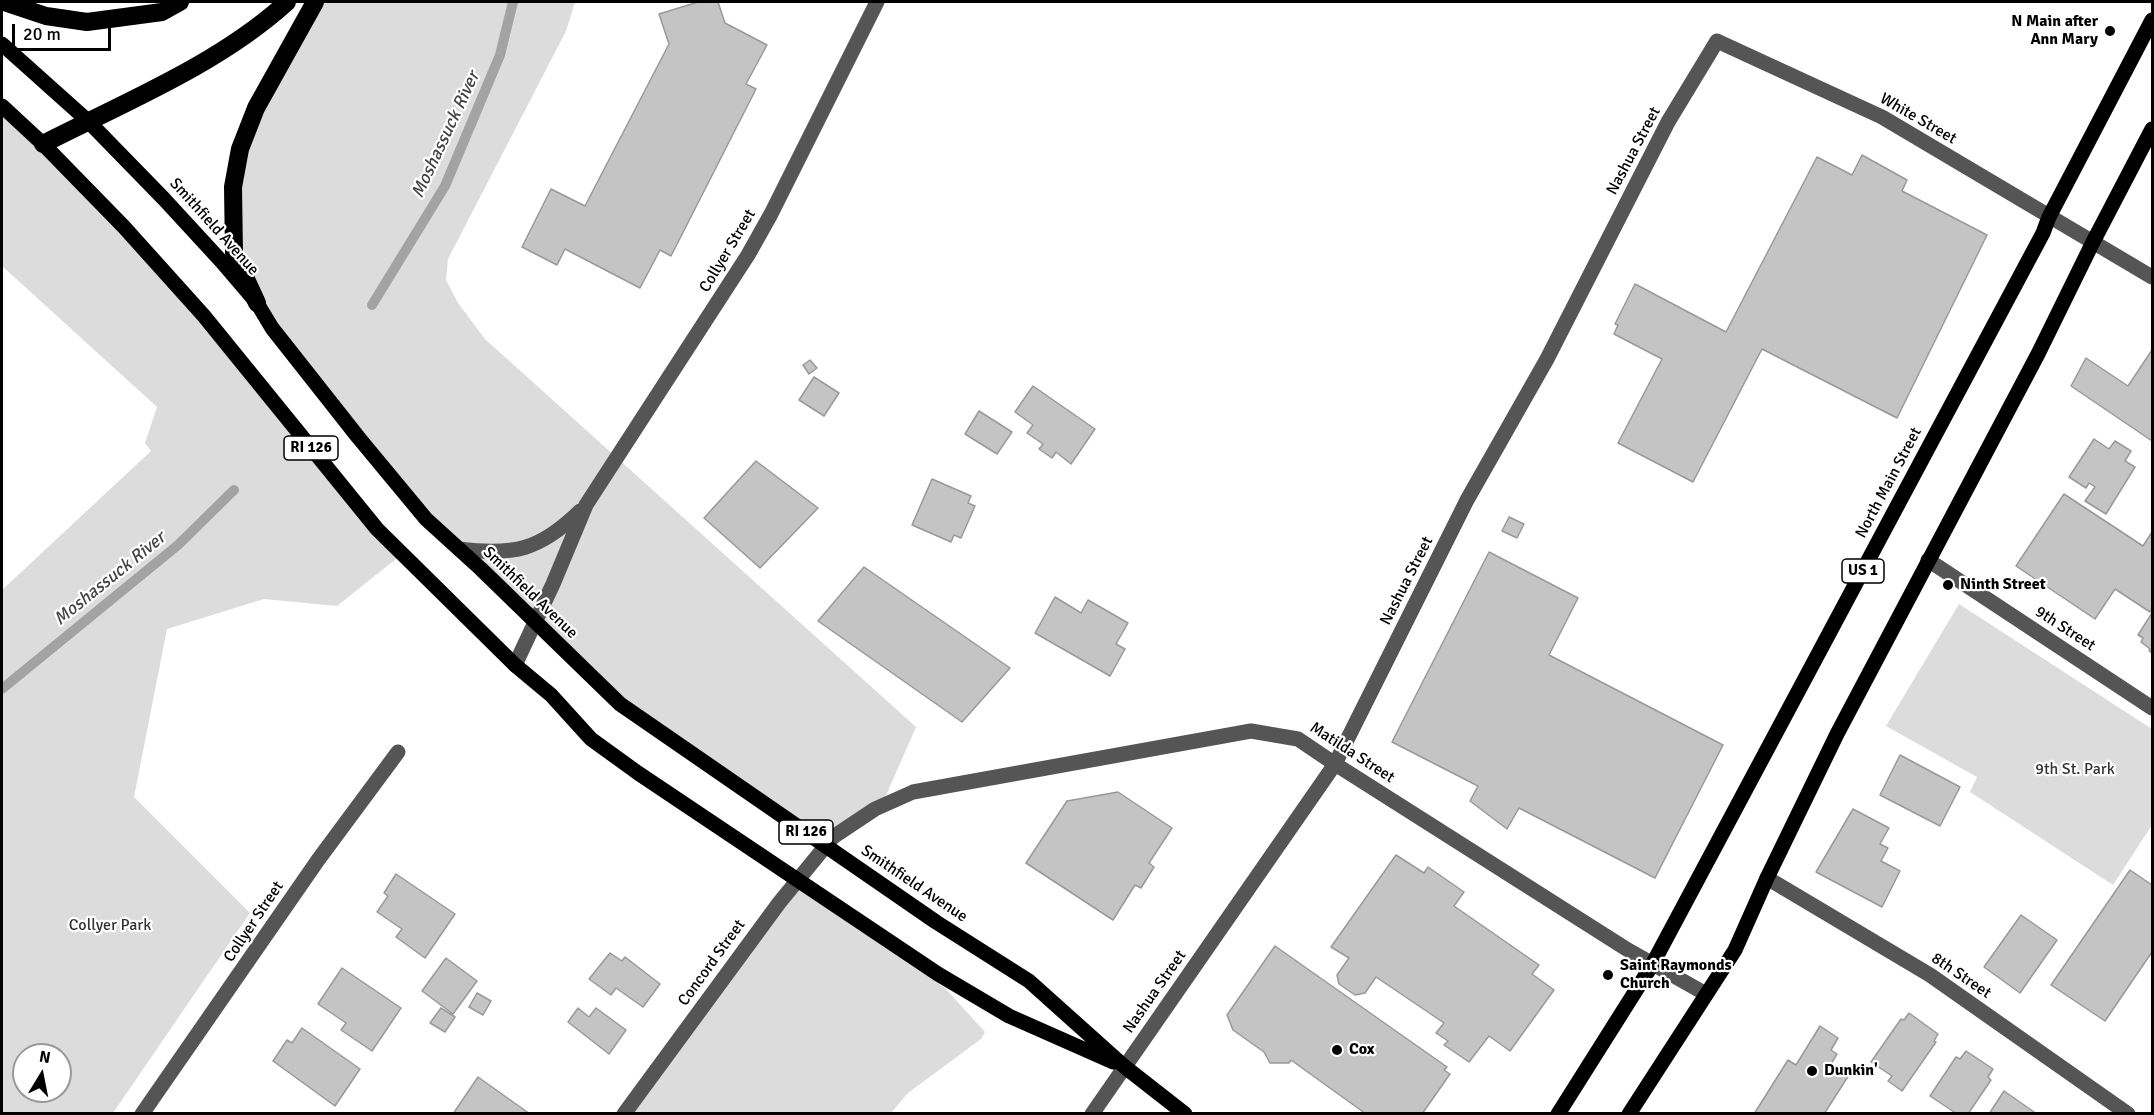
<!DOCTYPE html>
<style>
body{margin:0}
#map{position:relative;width:2154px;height:1115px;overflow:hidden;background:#fff;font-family:Signika,sans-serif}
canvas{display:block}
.frame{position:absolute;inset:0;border:3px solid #000;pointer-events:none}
.north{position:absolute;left:12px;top:1043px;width:60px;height:60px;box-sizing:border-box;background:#fff;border:2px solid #999;border-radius:50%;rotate:10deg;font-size:16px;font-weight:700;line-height:24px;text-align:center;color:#000}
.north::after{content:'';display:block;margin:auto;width:21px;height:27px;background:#000;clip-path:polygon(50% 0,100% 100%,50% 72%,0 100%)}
.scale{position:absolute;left:12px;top:24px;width:99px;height:27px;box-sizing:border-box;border:3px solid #000;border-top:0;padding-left:8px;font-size:18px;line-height:21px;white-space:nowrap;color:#000;-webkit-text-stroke:4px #fff;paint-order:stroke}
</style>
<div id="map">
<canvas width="2154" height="1115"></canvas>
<div class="frame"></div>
<div class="north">N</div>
<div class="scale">20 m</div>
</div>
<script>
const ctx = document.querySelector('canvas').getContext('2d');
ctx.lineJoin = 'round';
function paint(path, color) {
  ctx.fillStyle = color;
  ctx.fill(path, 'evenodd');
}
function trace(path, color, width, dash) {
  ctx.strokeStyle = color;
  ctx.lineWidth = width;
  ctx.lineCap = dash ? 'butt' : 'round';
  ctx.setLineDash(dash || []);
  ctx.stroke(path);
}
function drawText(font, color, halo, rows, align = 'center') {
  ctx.font = font + ' Signika,sans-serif';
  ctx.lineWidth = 4.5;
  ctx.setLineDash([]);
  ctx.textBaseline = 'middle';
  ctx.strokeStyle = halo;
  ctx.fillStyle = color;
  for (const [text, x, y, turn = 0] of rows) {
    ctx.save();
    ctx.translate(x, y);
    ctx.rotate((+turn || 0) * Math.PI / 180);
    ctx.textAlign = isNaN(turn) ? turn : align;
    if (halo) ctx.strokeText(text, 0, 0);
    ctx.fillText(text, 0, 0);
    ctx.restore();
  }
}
paint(new Path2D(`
 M312 2H575L566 31 448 259 446 280 458 303 485 339 916 727 884 800 826 846 689 757 429 519 240 287V141Z
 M2 107 120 217 401 555 337 606 264 599 167 629 134 797 250 913 113 1113H2V590L151 451 145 443 157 407 2 266ZM24 1055H60V1091H24Z
 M1959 604 2152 729V825L2113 885 1970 792 1977 777 1886 726Z
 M796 882 945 988 985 1032 981 1039 908 1093 891 1113 625 1114Z`), '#dcdcdc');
trace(new Path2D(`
 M372 305 445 186 500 55 513 2
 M2 689 178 545 234 490`), '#a3a3a3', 10);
const building = new Path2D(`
 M698 2H718L725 23 767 45 746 84 756 89 671 256 660 250 640 288 565 249 557 265 522 247 551 189 585 206 669 44 659 14Z
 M1862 155 1907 180 1902 191 1987 235 1897 418 1762 349 1693 482 1618 443 1662 359 1614 334 1618 325 1615 324 1635 284 1726 332 1817 157 1852 175Z
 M2152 350V441L2071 386 2086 358 2128 386Z
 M810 360 817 368 809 374 803 365Z
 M814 377 839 393 824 416 799 400Z
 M1033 386 1095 429 1071 464 1056 452 1052 458 1039 449 1043 444 1027 433 1033 425 1015 412Z
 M979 411 1012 432 997 454 965 434Z
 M2094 439 2109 449 2115 441 2131 451 2125 461 2135 467 2106 514 2085 501 2095 487 2089 483 2086 488 2069 477Z
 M756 461 818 508 760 568 704 518Z
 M932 479 971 496 968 503 975 506 961 538 954 535 951 542 912 525Z
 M2064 494 2143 546 2152 532V608L2150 612 2115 589 2095 619 2016 566Z
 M1509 517 1524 524 1517 538 1502 531Z
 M1489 552 1578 598 1549 655 1723 745 1655 878 1519 808 1507 829 1470 801 1478 786 1392 742Z
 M864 567 1010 668 962 722 818 621Z
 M1055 597 1081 613 1088 600 1128 623 1116 644 1125 649 1110 676 1035 633Z
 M2152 613V653L2149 651 2150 649 2141 642 2143 638 2138 635Z
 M1900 755 1960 787 1940 826 1880 795Z
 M1118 792 1172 828 1149 863 1154 867 1141 888 1135 885 1113 920 1026 863 1067 801Z
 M1853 809 1889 828 1880 844 1888 848 1881 861 1900 871 1882 907 1816 872Z
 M1396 855 1424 873 1428 867 1464 892 1454 906 1539 965 1532 974 1554 990 1510 1051 1489 1036 1469 1062 1444 1045 1448 1041 1436 1033 1444 1023 1376 977 1365 993 1355 995 1339 984 1337 975 1349 958 1331 947Z
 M2130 870 2152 885V952L2105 1021 2051 985Z
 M396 874 455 914 425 958 396 937 402 929 377 912 388 896 384 893Z
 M2021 915 2057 940 2020 993 1984 967Z
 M1275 946 1447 1067 1444 1070 1450 1074 1422 1114H1366L1291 1060 1289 1063H1270L1264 1052 1233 1030 1227 1015Z
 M610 953 622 961 625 957 660 984 643 1007 616 988 611 995 589 979Z
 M446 958 477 981 453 1014 422 991Z
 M342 968 401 1008 372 1051 341 1030 346 1023 318 1004Z
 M477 993 491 1001 483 1015 469 1007Z
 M441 1008 455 1017 445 1032 430 1023Z
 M578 1008 589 1017 596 1008 626 1030 609 1054 568 1022Z
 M1909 1013 1938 1034 1934 1041 1936 1042 1902 1091 1888 1081 1892 1076 1871 1062 1901 1019 1904 1020Z
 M1820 1026 1838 1038 1831 1050 1837 1054 1831 1064 1849 1075 1824 1114H1754L1788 1060 1796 1065Z
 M302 1028 360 1069 335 1106 273 1061 287 1040 292 1043Z
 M1966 1051 1993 1069 1988 1077 1991 1080 1968 1114H1957L1930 1096 1956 1057 1960 1059Z
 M478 1077 530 1114H453Z
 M2004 1091 2037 1114H1989Z`);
paint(building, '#c4c4c4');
trace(building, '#999', 1.5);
trace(new Path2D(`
 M459 549C514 556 540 550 580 511
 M1928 560 2152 708
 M515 665 553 584 586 505 748 255 771 214 877 2
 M1767 878 1930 975 2128 1114
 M142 1114 318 860 398 752
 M624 1114 779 903 833 837 875 809 913 792 1251 731 1298 739 1335 764 1628 950 1706 994
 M1092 1114 1335 764 1467 500 1547 359 1668 122 1717 41 1882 117 2152 277`), '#555', 15);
trace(new Path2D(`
 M2 44 88 121 164 199 222 262 257 303 272 328 358 437 426 519 481 569 620 704 936 922 1029 981 1125 1067 1185 1114
 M2 106 43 144 124 227 204 316 377 529 515 665 551 695 591 739 638 773 938 974 1009 1016 1113 1062
 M1558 1114 1652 965 2043 233 2049 217 2152 20
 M1629 1114 1735 950 1767 878 1837 734 2038 354 2093 242 2152 129`), '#000', 15);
trace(new Path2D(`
 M4 2 46 16 87 22 162 12 180 2
 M43 144C125 102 219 64 287 2
 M257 303 234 253 233 187 240 149 256 108 315 2`), '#000', 18);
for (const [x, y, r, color] of [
 [2110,31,6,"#000"],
 [1948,585,6,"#000"],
 [1608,975,6,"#000"],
 [1337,1050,6,"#000"],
 [1812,1071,6,"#000"]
]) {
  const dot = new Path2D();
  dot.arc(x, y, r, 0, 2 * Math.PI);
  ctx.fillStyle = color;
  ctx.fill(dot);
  trace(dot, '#fff', 2);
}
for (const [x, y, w] of [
 [311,448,54],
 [1863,571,42],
 [806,832,54]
]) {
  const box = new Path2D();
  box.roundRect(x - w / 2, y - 12, w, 24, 4.5);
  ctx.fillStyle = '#fff';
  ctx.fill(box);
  trace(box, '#000', 1.5);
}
drawText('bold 15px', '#000', null, [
 ["RI 126",311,448],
 ["US 1",1863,571],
 ["RI 126",806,832]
]);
drawText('bold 16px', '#000', '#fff', [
 ["N Main after",2098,22,"right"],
 ["Ann Mary",2098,40,"right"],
 ["Ninth Street",1960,585],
 ["Saint Raymonds",1620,966],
 ["Church",1620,984],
 ["Cox",1349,1050],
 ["Dunkin'",1824,1071]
], 'left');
drawText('16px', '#000', '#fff', [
 ["White Street",1918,119,30],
 ["Nashua Street",1634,151,-62],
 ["Smithfield Avenue",214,227,48],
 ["Collyer Street",728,251,-59],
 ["North Main Street",1889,483,-62],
 ["Nashua Street",1407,581,-63],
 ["Smithfield Avenue",530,593,44],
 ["9th Street",2065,629,33],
 ["Matilda Street",1352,753,33],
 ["Smithfield Avenue",914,884,34],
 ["Collyer Street",254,922,-56],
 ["Concord Street",712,963,-54],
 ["8th Street",1961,976,34],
 ["Nashua Street",1155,992,-55]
]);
drawText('16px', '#333', '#fff', [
 ["9th St. Park",2075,770],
 ["Collyer Park",110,926]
]);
drawText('italic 18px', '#444', '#fff', [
 ["Moshassuck River",446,135,-65],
 ["Moshassuck River",110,579,-39]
]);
</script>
